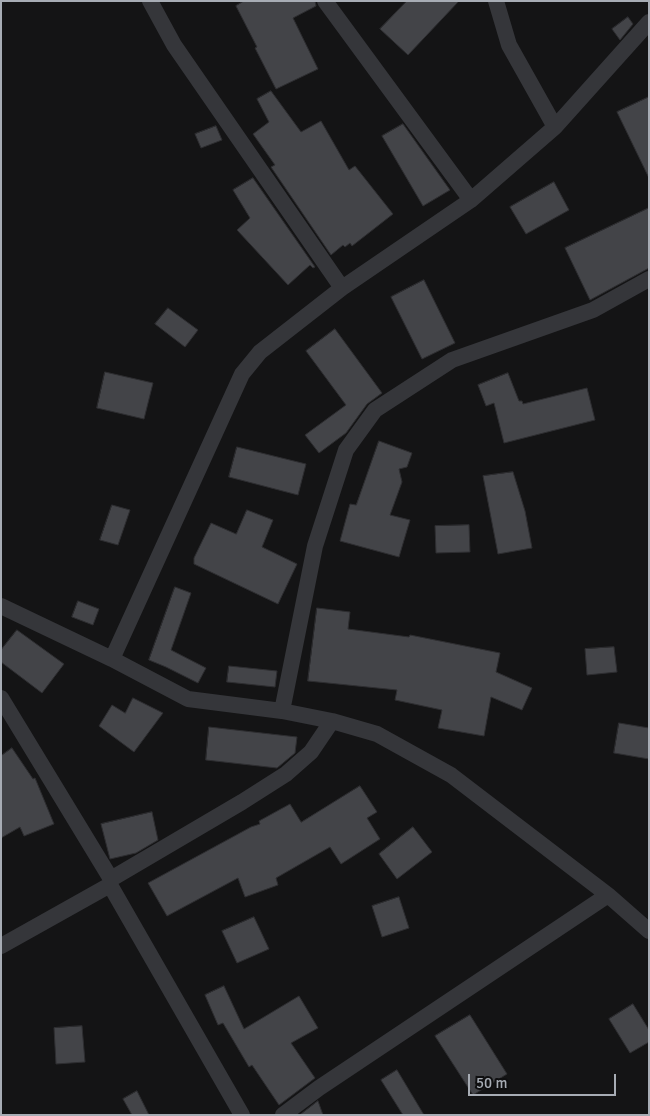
<!DOCTYPE html>
<style>
body{margin:0}
#map{position:relative;width:650px;height:1116px;overflow:hidden;background:#141415;font-family:Signika,sans-serif}
canvas{display:block}
.frame{position:absolute;inset:0;border:2px solid #a7acb4;pointer-events:none}
.scale{position:absolute;left:468px;top:1074px;width:148px;height:22px;box-sizing:border-box;border:2px solid #a7acb4;border-top:0;padding-left:6px;font-size:15px;line-height:18px;white-space:nowrap;color:#a7acb4;-webkit-text-stroke:4px #0f0f10;paint-order:stroke}
</style>
<div id="map">
<canvas width="650" height="1116"></canvas>
<div class="frame"></div>
<div class="scale">50 m</div>
</div>
<script>
const ctx = document.querySelector('canvas').getContext('2d');
ctx.lineJoin = 'round';
function paint(path, color) {
  ctx.fillStyle = color;
  ctx.fill(path, 'evenodd');
}
function trace(path, color, width, dash) {
  ctx.strokeStyle = color;
  ctx.lineWidth = width;
  ctx.lineCap = dash ? 'butt' : 'round';
  ctx.setLineDash(dash || []);
  ctx.stroke(path);
}
const building = new Path2D(`
 M244 1H315L316 6 293 18 318 69 276 89 255 48 257 47 236 6Z
 M407 1H459L408 55 380 29Z
 M628 17 633 24 620 40 612 29Z
 M271 91 301 132 321 121 349 170 355 166 393 214 352 246 350 243 345 247 343 245 331 255 271 167 275 165 253 134 269 122 257 99Z
 M649 97V178L617 112Z
 M403 124 450 190 423 206 382 136Z
 M216 126 222 140 201 148 195 134Z
 M253 178 315 267 313 268 310 265 288 285 237 230 250 218 233 190Z
 M554 182 569 210 526 234 510 207Z
 M649 208V268L590 300 565 248Z
 M424 280 455 343 422 359 391 297Z
 M168 308 198 330 185 347 155 324Z
 M335 329 382 393 367 404 346 433 319 453 305 435 346 405 306 351Z
 M105 372 153 383 144 419 97 408Z
 M508 373 519 401H522L523 404 587 388 595 420 504 443 494 403 486 406 478 385Z
 M379 441 412 453 407 467 399 469 402 482 390 515 410 520 399 557 340 541 350 504 356 505Z
 M237 447 306 464 298 495 229 477Z
 M513 472 525 511 532 548 498 554 483 476Z
 M112 505 130 510 118 545 100 540Z
 M247 510 273 520 262 547 297 564 278 604 194 564V558L211 523 236 534Z
 M469 525 470 552 436 553 435 526Z
 M175 587 191 593 171 650 206 668 198 683 166 667 149 660Z
 M78 601 99 609 93 625 72 617Z
 M317 608 350 612 348 629 409 637 410 635 500 653 496 672 532 688 522 710 491 697 484 736 438 728 442 710 395 700 397 690 308 681Z
 M17 630 64 664 42 693 1 662V650Z
 M614 647 617 672 587 675 585 649Z
 M229 666 277 671 275 687 227 682Z
 M133 698 163 713 134 752 99 726 112 705 125 713Z
 M619 723 649 728V759L614 753Z
 M209 727 297 737 295 753 277 768 206 760Z
 M12 748 33 779 35 778 54 824 24 836 20 827 1 838V756Z
 M360 786 377 812 367 818 380 839 341 864 330 847 276 878 278 885 245 897 238 878 167 916 148 883 251 827 260 824 259 821 290 804 301 822Z
 M152 812 158 840 136 853 110 859 101 824Z
 M413 827 432 852 397 879 379 854Z
 M399 897 409 928 382 937 372 906Z
 M254 917 269 949 237 963 222 931Z
 M224 986 244 1029 299 996 318 1028 291 1043 315 1078 279 1105 252 1065 249 1067 223 1023 218 1025 205 995Z
 M633 1004 649 1030V1042L630 1053 609 1019Z
 M470 1015 507 1074 473 1095 435 1036Z
 M82 1026 85 1062 56 1064 54 1028Z
 M397 1070 424 1115H403L381 1080Z
 M137 1091 149 1115H132L123 1099Z
 M318 1101 323 1115H300Z`);
paint(building, '#434448');
trace(building, '#2e2e31', 1);
trace(new Path2D(`
 M150 1 174 45 342 288
 M325 1 471 200
 M496 1 509 45 555 127
 M1 606 112 659 188 699 282 711 332 721 377 734 451 775 608 895 649 931
 M112 659 242 374 260 352 342 288 471 200 555 127 649 22
 M1 698 111 879 110 885 242 1115
 M282 711 315 546 346 450 375 410 452 360 593 310 649 279
 M111 879 242 802 286 774 311 752 332 721
 M1 946 110 885
 M283 1115 319 1088 608 895`), '#35363a', 16);
</script>
